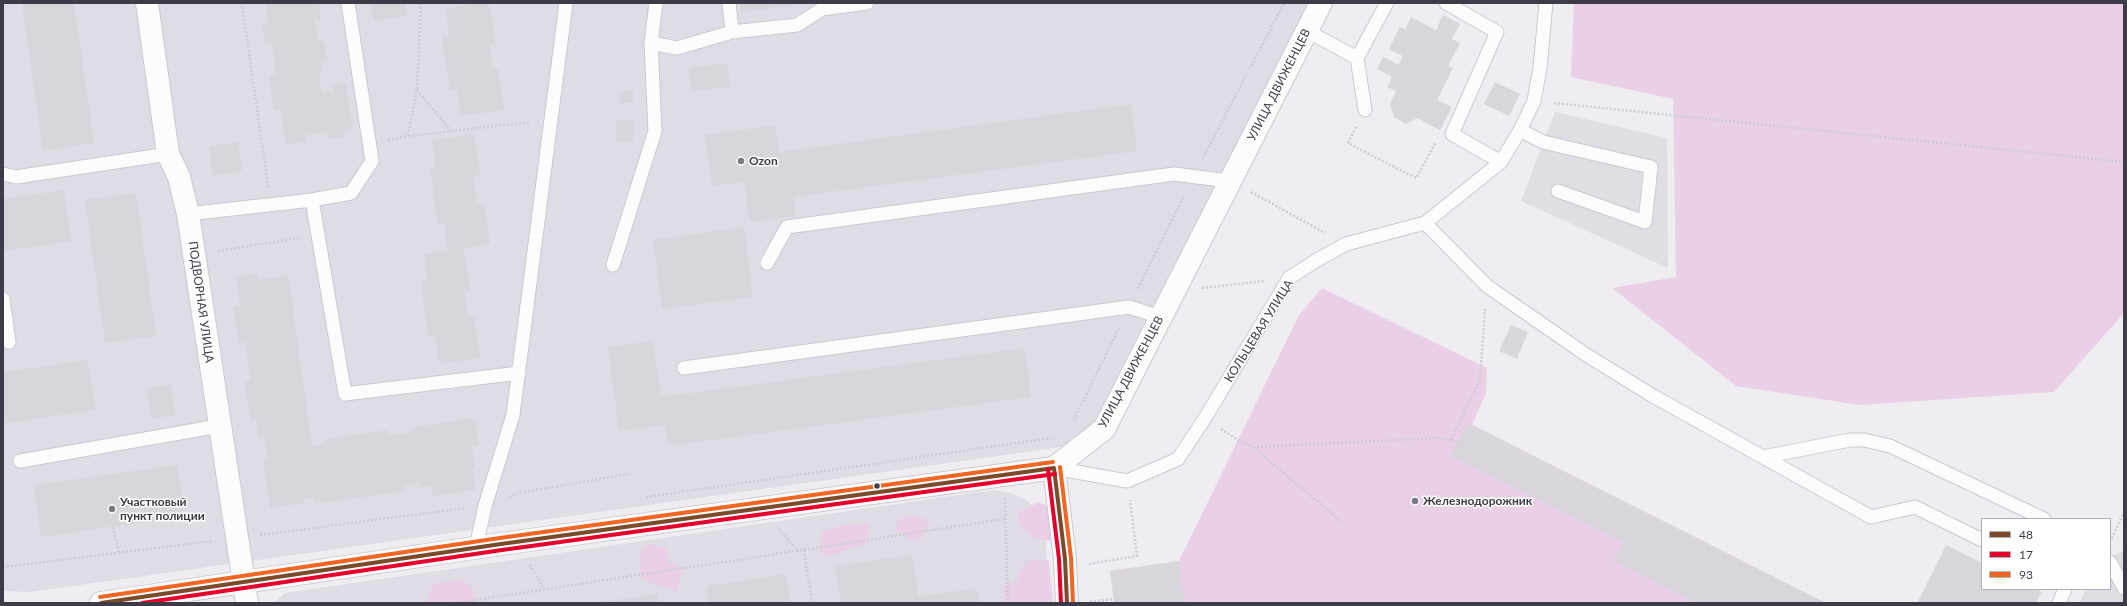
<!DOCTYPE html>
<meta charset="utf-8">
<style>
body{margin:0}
#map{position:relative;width:2127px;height:606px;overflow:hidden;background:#efedf2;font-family:Lato,sans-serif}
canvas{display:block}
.frame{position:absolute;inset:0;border:4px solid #3e3a48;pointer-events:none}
.legend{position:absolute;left:1981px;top:518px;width:130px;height:72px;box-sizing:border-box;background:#fff;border:1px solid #b2b0b6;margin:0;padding:5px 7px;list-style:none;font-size:12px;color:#3e3a48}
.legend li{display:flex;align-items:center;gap:8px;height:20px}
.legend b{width:20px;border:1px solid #b2b0b6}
</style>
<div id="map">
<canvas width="2127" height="606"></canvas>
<div class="frame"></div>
<ul class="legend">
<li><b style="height:5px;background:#7a4b2a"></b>48</li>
<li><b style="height:5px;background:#e4002b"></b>17</li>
<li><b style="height:5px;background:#f26522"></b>93</li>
</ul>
</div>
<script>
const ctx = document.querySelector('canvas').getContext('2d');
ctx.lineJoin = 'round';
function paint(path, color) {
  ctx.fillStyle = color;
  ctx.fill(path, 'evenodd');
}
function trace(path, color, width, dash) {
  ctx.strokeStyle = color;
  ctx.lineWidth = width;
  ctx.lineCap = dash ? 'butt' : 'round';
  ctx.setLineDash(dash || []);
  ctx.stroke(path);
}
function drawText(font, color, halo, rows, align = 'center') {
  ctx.font = font + ' Lato,sans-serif';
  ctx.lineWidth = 3;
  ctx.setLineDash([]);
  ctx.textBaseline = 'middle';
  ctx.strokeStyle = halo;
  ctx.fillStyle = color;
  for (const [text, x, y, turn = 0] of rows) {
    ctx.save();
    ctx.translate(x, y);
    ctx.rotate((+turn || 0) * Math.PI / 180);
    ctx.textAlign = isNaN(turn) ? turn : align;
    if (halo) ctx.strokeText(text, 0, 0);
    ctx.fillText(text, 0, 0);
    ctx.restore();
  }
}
paint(new Path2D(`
 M3 3H1308L1094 422 1082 436 1069 446 30 592 3 591Z
 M993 490 1011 493 1028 501 1037 513 1045 529 1049 603H274L285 593Z`), '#dfdce5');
paint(new Path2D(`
 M2124 550V603H2079L2086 589H2110V558Z`), '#dfdde4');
paint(new Path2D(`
 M1574 3H2124V313L2054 392 1860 405 1736 386 1612 288 1676 277 1673 99 1571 77Z
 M1322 288 1487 368 1486 393 1472 425 1826 603H1115L1110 571 1179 561 1299 315Z
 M1039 502 1058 511 1060 527 1050 541 1032 538 1018 524V512Z
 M913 514 930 521 918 543 896 531 897 521Z
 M869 524V543L829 556 819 551 822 531 844 525Z
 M647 544 666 548 669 562 682 568 677 592 641 579 640 552Z
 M1029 559 1049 561 1053 603H1008L1003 597V586L1019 581 1017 573Z
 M463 579 475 592 474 603H429L427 599 433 584Z`), '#e9d0e7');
paint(new Path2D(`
 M1555 112 1667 138 1668 268 1521 201Z`), '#e0dee4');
paint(new Path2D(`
 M22 3H74L94 143 43 151Z
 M266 3H319L321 19 314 20 318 42 324 41 327 60 320 61 322 73 319 74 322 93 334 92 333 85 346 83 352 128 344 130 345 137 329 139 327 132 306 135 307 142 286 145 281 109 274 110 269 76 276 75 272 43 265 44 262 25 269 24Z
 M371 3H405L407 16 374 21Z
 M473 3H489L495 43 489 44 493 70 498 69 504 110 461 116 457 89 450 90 442 36 449 35 446 9Z
 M739 3H802V4L741 12Z
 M1443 15 1460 24 1452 39 1460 43 1448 66 1453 68 1437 100 1452 107 1440 130 1417 118 1406 124 1394 117 1390 104 1396 91 1387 87 1392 77 1377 69 1383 57 1399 65 1403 56 1389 49 1400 27 1405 29 1411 17 1436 30Z
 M727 63 730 87 691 91 689 68Z
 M1495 82 1520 94 1509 116 1484 104Z
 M633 90V103H620V91Z
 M1131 104 1137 151 793 197 796 216 750 222 744 182 712 186 705 135 775 125 779 152Z
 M616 120H633V142H616Z
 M474 134 480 175 473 176 477 205 484 204 490 244 464 248 470 291 465 292 468 317 474 316 480 358 439 364 435 335 428 336 421 282 427 281 424 254 448 251 444 223 438 224 430 169 436 168 432 140Z
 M238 142 242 171 213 176 209 146Z
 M64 190 71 241 3 251V199Z
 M136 193 156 336 105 343 85 200Z
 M744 227 753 297 662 309 653 240Z
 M258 273 259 280 288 275 312 446 325 444 324 439 388 430V435L413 432 412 427 475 418 478 446 472 447 475 469H472L475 490 433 496 431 486 421 487 420 483 404 485 405 491 315 504 314 498 303 499 304 503 270 508 263 458H268L265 438 259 439 256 419 250 420 245 382 251 381 248 360 245 342 239 343 234 306 240 305 236 277Z
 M1511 325 1528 332 1517 359 1499 351Z
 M653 341 661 397 1025 348 1031 397 668 446 665 425 619 431 608 347Z
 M88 360 95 410 3 424V372Z
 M171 385 175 415 152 419 147 388Z
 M1468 423 1472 425 1826 603H1696L1614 561 1623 542 1451 456Z
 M177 465 184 516 41 537 34 485Z
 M1946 545 1982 563V589H2035L2042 592 2036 603H1917Z
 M912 555 918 597 977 588 979 603H841L835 566Z
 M1179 561 1185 603H1114L1110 571Z
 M786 574 791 603H709L707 586Z
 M657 594 658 603H601V602Z`), '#d8d6dc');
const service = new Path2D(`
 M729 3 732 32
 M1446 3 1497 32 1452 134 1501 162
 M1307 31 1357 58 1387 3
 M651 43 677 48 732 32 797 25 822 9 867 3
 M1357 58 1365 110
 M1520 130 1543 142 1651 167 1645 222 1558 191
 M3 174 16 177 168 154
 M312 200 345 394 519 373
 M188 214 312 200 351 193 372 161 348 3
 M1425 223 1487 286 1585 354 1653 396 1871 517 1915 507 1982 540
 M767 263 787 227 1174 174 1229 181
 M613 265 655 131 651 43 656 3
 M3 299 9 342
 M684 368 1129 307 1160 317
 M1763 457 1850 440H1864L1890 446 2044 519
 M20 461 219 426
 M1054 468 1127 481 1178 459 1205 418 1289 278 1317 260 1346 244 1425 223 1501 162 1520 130 1534 101 1540 68 1546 3
 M476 547 485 506 513 415 566 3
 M2110 562 2124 588
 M2059 603 2065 589`);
const minor = new Path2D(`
 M147 3 168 154 179 177 188 214 247 603
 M1054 468 1104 429 1321 3`);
const tertiary = new Path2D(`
 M101 603 501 544 1054 468 1065 559 1067 603`);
trace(service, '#cbc9ce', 15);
trace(minor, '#cbc9ce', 24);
trace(tertiary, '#cbc9ce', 24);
trace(new Path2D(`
 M242 3 268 187
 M417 90 451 131
 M1554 103 2124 162
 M1356 127 1348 143 1416 178 1436 142
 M408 136 417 90 421 3
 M388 140 408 136 530 122
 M1203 158 1284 3
 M1251 192 1325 233
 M218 251 300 238
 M1202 288 1265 281
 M1138 289 1184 195
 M1074 420 1119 328
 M1221 429 1238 440 1253 447 1342 522
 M1458 443 1451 440 1480 380 1485 309
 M1253 447 1438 438 1451 440
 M509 497 519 493 628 474
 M646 497 1051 438
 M1005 498 1008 603
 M113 527 119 553
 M779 529 798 551
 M260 535 465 508
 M2110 542 2124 512
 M804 550 812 603
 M1089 564 1137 556 1130 500
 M530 565 544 589
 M3 567 213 541
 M3 601V603
 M1090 602 1114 599
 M456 603 1004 519`), '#cecbd2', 2.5, [2, 2]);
trace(service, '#fdfcfd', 13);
trace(minor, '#fdfcfd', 22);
trace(tertiary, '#fdfcfd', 22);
trace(new Path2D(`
 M1054 468 1065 559 1067 603
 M101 603 501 544 1054 468`), '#7a4b2a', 4);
trace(new Path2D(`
 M1048 469 1059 559 1061 603
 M142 603 502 550 1055 474`), '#e4002b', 4);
trace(new Path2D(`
 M1060 467 1071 558 1073 603
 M100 597 500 538 1053 462`), '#f26522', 4);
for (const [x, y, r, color] of [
 [741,161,4,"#7c7984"],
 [877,486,3.5,"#3e3a48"],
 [1415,501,4,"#7c7984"],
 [112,509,4,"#7c7984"]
]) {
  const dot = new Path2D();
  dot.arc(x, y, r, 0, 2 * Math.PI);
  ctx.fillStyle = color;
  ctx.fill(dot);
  trace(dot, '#fff', 1.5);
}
drawText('12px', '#3e3a48', '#fff', [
 ["УЛИЦА ДВИЖЕНЦЕВ",1279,85,-63],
 ["ПОДВОРНАЯ УЛИЦА",201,302,82],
 ["КОЛЬЦЕВАЯ УЛИЦА",1259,331,-58],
 ["УЛИЦА ДВИЖЕНЦЕВ",1131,372,-62]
]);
drawText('bold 12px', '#3e3a48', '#fff', [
 ["Ozon",749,161],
 ["Железнодорожник",1423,501],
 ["Участковый",120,502],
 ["пункт полиции",120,516]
], 'left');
</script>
